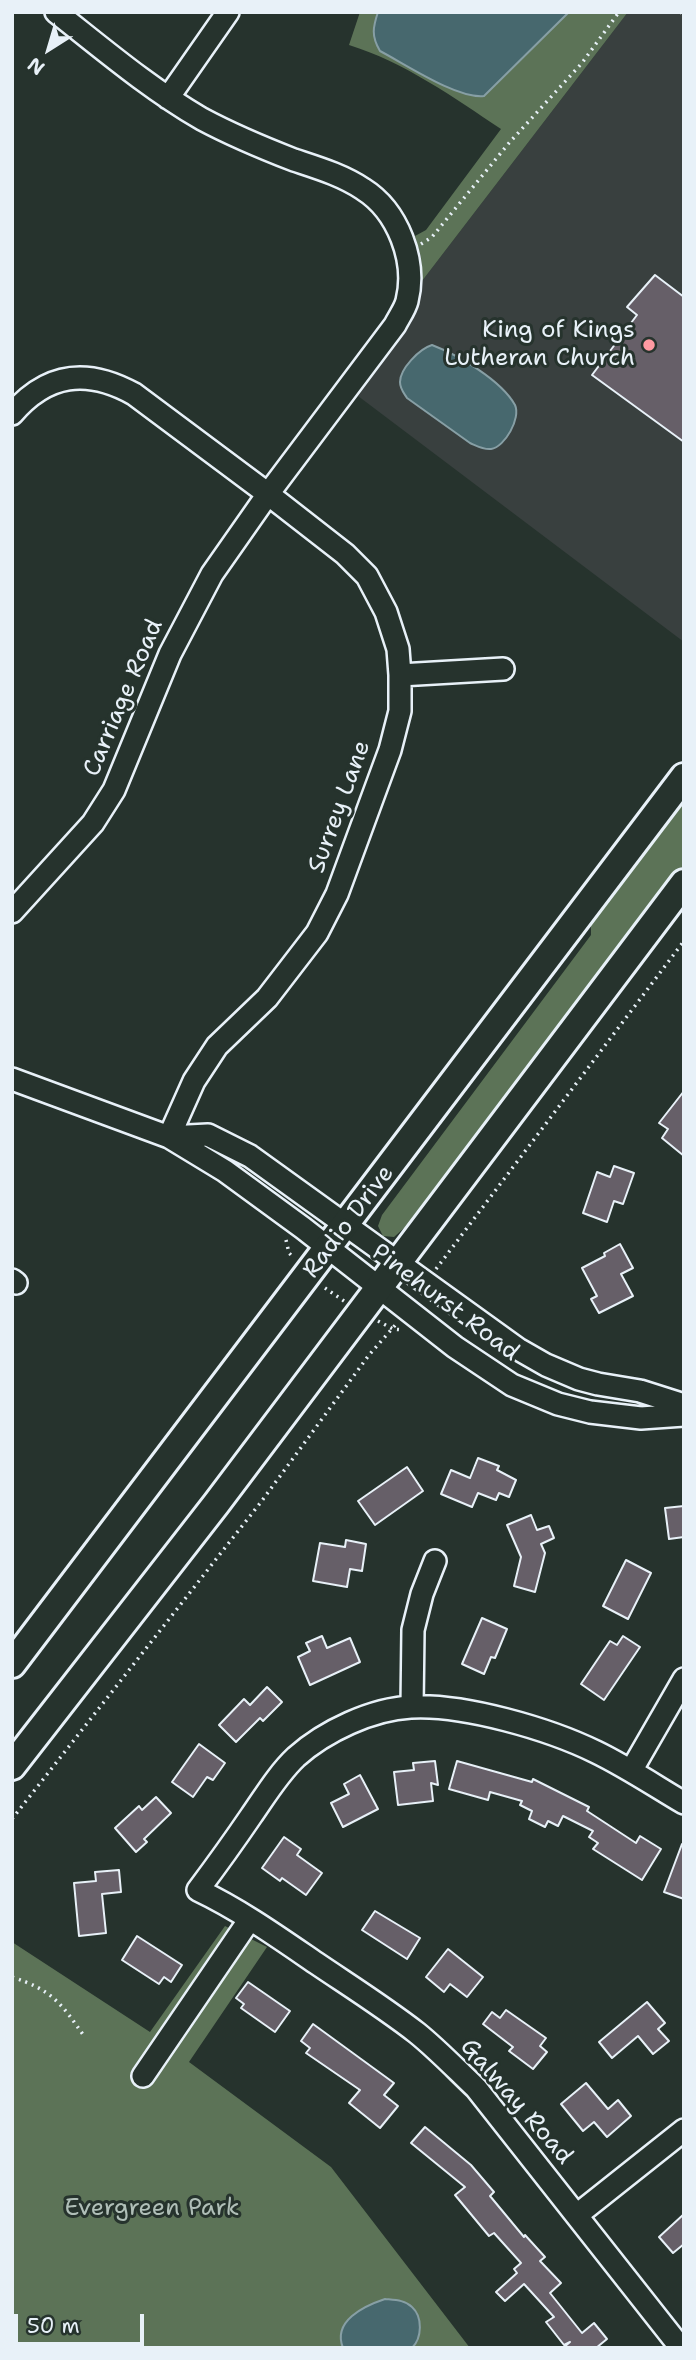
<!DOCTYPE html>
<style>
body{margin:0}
#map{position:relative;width:696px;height:2360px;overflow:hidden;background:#26332d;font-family:"Shantell Sans",sans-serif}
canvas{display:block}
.frame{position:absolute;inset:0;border:14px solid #e8f1f8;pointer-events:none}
.north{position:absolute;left:14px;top:14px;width:70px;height:70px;-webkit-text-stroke:5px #26332d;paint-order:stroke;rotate:217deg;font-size:19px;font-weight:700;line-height:28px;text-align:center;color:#e8f1f8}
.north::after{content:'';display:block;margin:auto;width:24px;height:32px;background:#e8f1f8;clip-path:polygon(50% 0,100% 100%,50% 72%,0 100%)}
.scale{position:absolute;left:14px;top:2314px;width:130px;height:32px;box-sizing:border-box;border:4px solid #e8f1f8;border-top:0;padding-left:9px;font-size:21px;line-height:24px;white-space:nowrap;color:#e8f1f8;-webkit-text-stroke:5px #26332d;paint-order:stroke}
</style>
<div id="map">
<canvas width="696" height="2360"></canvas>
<div class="frame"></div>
<div class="north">N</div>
<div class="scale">50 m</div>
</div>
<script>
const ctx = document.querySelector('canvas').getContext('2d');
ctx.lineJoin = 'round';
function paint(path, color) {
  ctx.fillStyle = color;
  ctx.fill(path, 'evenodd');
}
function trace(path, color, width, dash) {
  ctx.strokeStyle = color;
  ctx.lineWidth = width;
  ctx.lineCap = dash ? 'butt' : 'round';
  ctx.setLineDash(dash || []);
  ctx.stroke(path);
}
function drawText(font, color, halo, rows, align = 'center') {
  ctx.font = font + ' "Shantell Sans",sans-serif';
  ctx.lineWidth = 6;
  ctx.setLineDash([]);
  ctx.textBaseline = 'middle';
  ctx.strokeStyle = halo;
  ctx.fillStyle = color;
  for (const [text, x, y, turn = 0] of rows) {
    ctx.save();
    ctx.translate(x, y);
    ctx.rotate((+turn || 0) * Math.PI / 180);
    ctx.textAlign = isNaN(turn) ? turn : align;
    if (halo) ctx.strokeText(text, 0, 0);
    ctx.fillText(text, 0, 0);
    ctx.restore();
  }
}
paint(new Path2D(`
 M628 12H684V642L358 396 411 323 418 306 422 281Z`), '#39403f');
paint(new Path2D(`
 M360 12H628L422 281 421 257 415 236 426 230 501 129C453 97 404 62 349 45Z
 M684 801V864L419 1215 394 1237 383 1236 378 1226 382 1215 591 935V925Z
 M225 1926 267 1947 189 2062 331 2167 470 2348H12V1942L150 2032Z`), '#5c7357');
const water = new Path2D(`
 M378 12H569L484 96C457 99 405 64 380 51 371 36 373 27 378 12Z
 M432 345C458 355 501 380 515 405 521 418 505 447 491 449 484 450 477 446 470 443L407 398C404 393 400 389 400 382 400 369 419 349 432 345Z
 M385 2299C395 2300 405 2300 412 2307 423 2317 422 2338 412 2348H343C332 2321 364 2306 385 2299Z`);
paint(water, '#47686e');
trace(water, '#879fa5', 2);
const building = new Path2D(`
 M655 275 684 297V442L592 375 637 315 627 307Z
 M684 1091V1156L662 1138 668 1129 659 1123Z
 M614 1166 634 1173 623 1204 614 1201 607 1222 583 1213 597 1172 610 1177Z
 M620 1244 633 1268 621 1274 633 1296 599 1313 591 1299 597 1296 582 1268 605 1256 604 1253Z
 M478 1458 499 1466 497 1470 516 1480 509 1497 499 1493 496 1500 478 1493 472 1507 441 1494 451 1470 470 1478Z
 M407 1467 423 1491 375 1525 358 1501Z
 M684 1506V1537L669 1539 665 1508Z
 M531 1515 537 1530 549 1526 554 1538 541 1544 545 1553 535 1592 514 1586 521 1557 507 1525Z
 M346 1540 366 1544 362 1571 350 1569 347 1587 313 1581 320 1543 345 1547Z
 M626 1560 651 1573 628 1619 603 1606Z
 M482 1618 507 1629 495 1658 491 1657 484 1674 462 1664Z
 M322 1636 327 1648 350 1638 360 1662 310 1685 298 1657 310 1651 306 1643Z
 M623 1636 640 1647 604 1700 581 1684 610 1641 617 1645Z
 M267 1687 282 1702 263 1721 260 1718 236 1742 219 1725 244 1699 250 1705Z
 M199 1744 225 1763 213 1780 207 1777 193 1797 172 1782Z
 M435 1761 438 1785 431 1783 433 1801 398 1805 394 1772 414 1770 413 1763Z
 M457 1761 532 1782 533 1779 589 1807 587 1811 636 1843 640 1836 661 1849 642 1880 593 1849 598 1843 589 1837 593 1831 563 1816 558 1826 548 1821 545 1827 529 1819 532 1811 520 1805 522 1801 490 1792 488 1800 449 1789Z
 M360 1775 378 1809 343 1827 331 1803 349 1794 344 1784Z
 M156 1797 171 1813 144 1839 147 1842 136 1852 115 1828 139 1806 142 1810Z
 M284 1837 301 1849 297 1855 322 1873 306 1895 282 1878 280 1881 262 1868Z
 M682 1844H684V1899L664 1892Z
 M119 1870 121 1892 102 1894 106 1933 79 1936 74 1883 96 1881 95 1872Z
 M375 1911 420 1938 407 1959 362 1930Z
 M137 1936 182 1965 171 1982 164 1977 159 1984 122 1960Z
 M448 1949 483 1977 467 1997 450 1984 444 1992 426 1977Z
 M248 1982 290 2011 275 2032 241 2008 244 2004 236 1998Z
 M647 2002 665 2023 658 2029 669 2041 653 2054 638 2036 612 2058 599 2042Z
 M506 2010 546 2038 540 2046 547 2052 533 2069 509 2051 513 2047 483 2024 492 2012 500 2018Z
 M313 2024 394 2083 384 2095 398 2106 380 2128 349 2103 360 2090 306 2053 310 2048 301 2041Z
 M586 2083 608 2109 618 2100 631 2116 607 2137 594 2122 583 2131 561 2104Z
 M425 2127 471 2165 494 2192 490 2196 524 2237 525 2235 545 2257 540 2261 561 2283 550 2293 582 2333 594 2323 607 2339 596 2348H563L570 2342 564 2345 546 2322 554 2317 524 2284 505 2301 496 2292 517 2273 514 2269 521 2263 494 2233 489 2236 455 2195 465 2187 411 2143Z
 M684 2214V2244L673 2253 659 2237Z`);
paint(building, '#665f68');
trace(building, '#e8f1f8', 2);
const minor = new Path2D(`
 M168 98 228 12
 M12 414C47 373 87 368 134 394L268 494 345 554 367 576 386 612 398 649 400 675V711L390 750 337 894 317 933 267 998 217 1046 194 1081 169 1137
 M400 675 503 669
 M12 912 93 823 114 790 170 654 212 574 268 494 395 325C399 317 405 309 407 301 417 261 398 211 363 189 342 175 318 168 294 160 263 148 232 135 202 119 150 89 103 49 56 12
 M12 1079 169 1137 225 1171 303 1228 455 1347 512 1385 558 1404 590 1412 641 1418 684 1415
 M169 1137 208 1135 250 1156 518 1349 546 1365 579 1379 598 1384 640 1391 684 1405
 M12 1280 16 1283
 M412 1707 413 1630 422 1594 435 1561
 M631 1771 684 1679
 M143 2076 250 1919
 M577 2215 684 2130
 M681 2348 476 2088C457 2070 438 2050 417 2033 385 2008 350 1986 316 1963 278 1937 240 1910 198 1890 216 1866 234 1841 251 1816 265 1796 278 1774 296 1757 325 1731 372 1709 411 1707 464 1704 549 1729 596 1752 627 1767 655 1786 684 1803`);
const major = new Path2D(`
 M12 1664 684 777
 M12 1766 216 1504 684 883`);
trace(minor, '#e8f1f8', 26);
trace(major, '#e8f1f8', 32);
trace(new Path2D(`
 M680 12 684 15
 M421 244 432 237 509 143 582 63 619 12
 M286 1240 289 1253 294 1258
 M436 1269 684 941
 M325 1288 344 1301
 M378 1321 393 1329 403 1330
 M12 1819 261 1502 369 1355 397 1323
 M12 1977C52 1990 61 2003 84 2036`), '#e8f1f8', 3.5, [2, 5]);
trace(minor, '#26332d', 21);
trace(major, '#26332d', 26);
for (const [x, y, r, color] of [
 [649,345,7,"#ff9aa2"]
]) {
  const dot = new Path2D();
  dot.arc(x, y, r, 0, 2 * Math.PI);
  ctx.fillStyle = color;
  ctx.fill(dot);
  trace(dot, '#26332d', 2.5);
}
drawText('24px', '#e8f1f8', '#26332d', [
 ["King of Kings",635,331],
 ["Lutheran Church",635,359]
], 'right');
drawText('24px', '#e8f1f8', '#26332d', [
 ["Carriage Road",124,698,-67],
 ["Surrey Lane",340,807,-70],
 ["Radio Drive",349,1222,-53],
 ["Pinehurst Road",445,1303,37],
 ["Galway Road",516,2102,49]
]);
drawText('24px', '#b0bfb8', '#26332d', [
 ["Evergreen Park",152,2209]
]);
</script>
